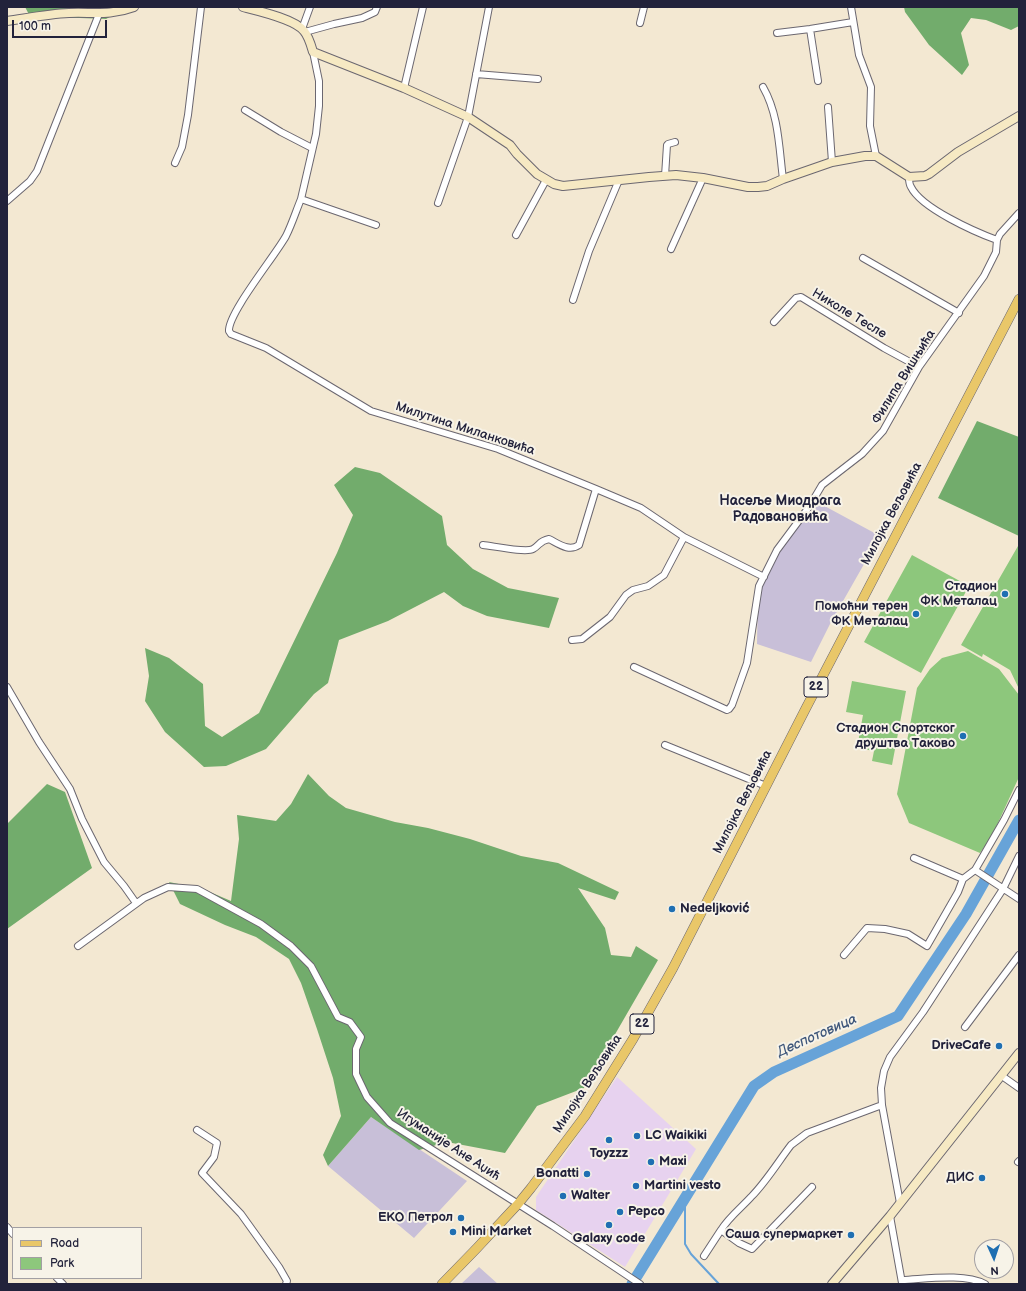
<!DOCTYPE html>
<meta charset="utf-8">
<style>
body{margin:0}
#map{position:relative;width:1026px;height:1291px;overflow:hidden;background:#f3e8d2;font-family:"Balsamiq Sans",sans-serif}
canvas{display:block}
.frame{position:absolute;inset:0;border:8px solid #22223b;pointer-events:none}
.legend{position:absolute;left:12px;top:1227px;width:130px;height:52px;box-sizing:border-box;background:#f7f3e8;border:1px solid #a29fa3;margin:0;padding:5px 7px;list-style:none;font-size:12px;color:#22223b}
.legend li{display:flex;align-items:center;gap:8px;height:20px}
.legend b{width:20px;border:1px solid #a29fa3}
.north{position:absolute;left:974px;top:1239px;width:40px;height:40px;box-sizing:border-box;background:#f7f3e8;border:1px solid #a29fa3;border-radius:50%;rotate:177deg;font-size:11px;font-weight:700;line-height:16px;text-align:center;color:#22223b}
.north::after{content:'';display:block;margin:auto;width:14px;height:18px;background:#1f6fb2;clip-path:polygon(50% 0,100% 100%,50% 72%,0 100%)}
.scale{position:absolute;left:12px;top:20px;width:95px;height:18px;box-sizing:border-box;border:2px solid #22223b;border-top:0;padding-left:5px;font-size:12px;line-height:14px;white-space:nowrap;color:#22223b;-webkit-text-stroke:3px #f7f3e8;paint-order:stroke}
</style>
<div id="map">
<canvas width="1026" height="1291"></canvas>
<div class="frame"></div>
<ul class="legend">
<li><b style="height:5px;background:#e9c769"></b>Road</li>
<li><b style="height:11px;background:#8dc77c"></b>Park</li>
</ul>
<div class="north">N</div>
<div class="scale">100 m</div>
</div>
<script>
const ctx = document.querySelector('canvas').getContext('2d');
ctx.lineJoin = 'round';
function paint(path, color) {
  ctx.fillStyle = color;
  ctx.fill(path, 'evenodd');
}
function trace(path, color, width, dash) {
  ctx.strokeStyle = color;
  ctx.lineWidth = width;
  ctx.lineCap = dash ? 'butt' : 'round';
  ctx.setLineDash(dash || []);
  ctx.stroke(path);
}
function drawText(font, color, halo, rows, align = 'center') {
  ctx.font = font + ' "Balsamiq Sans",sans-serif';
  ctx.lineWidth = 4;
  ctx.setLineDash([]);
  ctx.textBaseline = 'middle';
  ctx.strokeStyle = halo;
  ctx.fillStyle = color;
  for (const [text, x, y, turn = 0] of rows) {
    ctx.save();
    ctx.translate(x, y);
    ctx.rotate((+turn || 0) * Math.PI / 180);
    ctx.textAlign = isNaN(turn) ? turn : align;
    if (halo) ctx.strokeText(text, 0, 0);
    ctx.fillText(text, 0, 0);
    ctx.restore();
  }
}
paint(new Path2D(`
 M617 1077 696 1149 625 1267 536 1210V1197Z`), '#e7d2ef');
paint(new Path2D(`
 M819 503 880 536 830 624 811 662 757 644 758 590 777 550 799 520Z
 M371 1117 467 1181 414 1238 328 1166Z
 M479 1267 498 1284H461Z`), '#c8bfd8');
paint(new Path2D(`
 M1018 546H1019V689L1010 670 983 654 982 657 961 645Z
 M912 555 969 586 921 673 864 642Z
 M968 651 999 669 1019 695V777L992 836 980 853 909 823 897 794 917 688 930 669 942 658Z
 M852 681 906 691 892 765 872 761 874 751 857 748 863 715 846 712Z`), '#8dc77c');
paint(new Path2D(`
 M25 7H129L106 19 54 17 33 22Z
 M904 7H1019V26L1011 30 986 20 971 18 961 33 969 65 962 75 929 45 905 12Z
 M977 421 1019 437V536L938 498Z
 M355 467 380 473 442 516 447 545 473 569 508 588 559 598 549 628 487 616 463 606 444 592 388 621 339 640 328 683 314 694 266 749 226 766 204 767 165 732 145 701 149 676 145 648 169 658 203 684 205 726 222 737 259 713 337 553 353 515 334 485Z
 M308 774 329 796 346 808 395 822 428 828 470 839 521 856 558 863 619 892 615 900 578 888 605 928 611 955 631 957 636 946 658 960 584 1088 537 1106 505 1153 447 1142 419 1150 371 1117 328 1166 323 1155 341 1116 333 1078 317 1029 301 983 289 959 256 937 225 925 180 904 169 882 203 889 231 901 239 839 237 815 276 821 291 804Z
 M47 784 65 792 92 868 7 929V824Z`), '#72ac6c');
trace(new Path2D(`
 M685 1197V1244L691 1254 719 1284`), '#67a3d8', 2);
trace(new Path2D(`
 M632 1284 754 1086 774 1072 898 1016 966 914 1019 820`), '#67a3d8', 11);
const street = new Path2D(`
 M851 7 859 55 871 87 870 126 876 156
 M640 23 644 7
 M302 29 310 7
 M810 29 818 81
 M305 32 334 24 362 18 375 12 377 7
 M777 33 810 29 853 22
 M313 52 319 81V106L316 134 301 199 376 225
 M476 74 538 79
 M763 87C779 115 779 148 783 179
 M404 88 423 7
 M828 107 832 162
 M245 110 281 132 312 148
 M175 163 182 147 188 115 201 7
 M665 176 667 145 668 144 675 142
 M909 177C909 180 909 184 911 187 921 208 975 232 997 240
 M301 199C296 211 292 224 286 236 275 256 228 313 229 331L231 334 266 348 371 411 498 449 596 489 641 508 684 537 764 577
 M7 201 30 181 37 171 99 14
 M438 203 468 117 489 7
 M516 235 546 180
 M671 249 703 178
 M863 258 959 313
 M573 300 589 251 619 180
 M774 322 796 298 801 297 884 348 919 367
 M483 545C493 546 526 553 533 549 540 545 539 541 549 539 559 544 569 552 579 545L596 489
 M572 640 582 639 610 617 626 595 633 590 648 586 664 575 684 537
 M634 667 727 710 729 709 732 705 747 663 759 586 777 550 809 507 822 485 862 454 883 431 919 367 984 276 996 252 997 240 1000 234 1019 213
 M7 687 39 742 70 789 82 819 104 862 124 886 136 903
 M665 745 766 786
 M914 858 963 879
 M975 870 1019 899
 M78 946 144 898 168 887 197 889 261 924 291 946 311 966 338 1017 350 1022 361 1037 356 1049V1074L367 1097 390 1123 553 1226 640 1284
 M844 955 867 928 885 929 908 934 927 946 958 892 963 879 975 870 1004 820 1019 790
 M965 1027 1019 955
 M1002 1076 1019 1088
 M197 1130 217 1143 214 1157 202 1173 241 1214 279 1267 287 1281 286 1284
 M1018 1162 1019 1161
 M900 1203 882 1105 881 1088 884 1071 890 1057 923 1012 1003 889 1019 856
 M890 1216 902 1283
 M7 1227 13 1234
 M721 1230C729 1217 741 1208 751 1197 766 1182 778 1162 791 1145L807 1133 882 1105
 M704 1256 721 1230 739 1243 752 1249 812 1187
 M57 1278 63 1284
 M902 1280C926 1279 964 1273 985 1284`);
const secondary = new Path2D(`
 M243 7C259 11 295 19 304 31 309 37 311 45 313 52L404 88 468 117 510 145 517 154 537 174 554 184 563 186 649 177 676 175 703 178 748 187H758L767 186 783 179 832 162 865 156H876L909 177 925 176 929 174 958 152 1019 116
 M7 21C28 18 48 14 69 13 93 12 110 16 134 7
 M832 1284 890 1216 1019 1053`);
const primary = new Path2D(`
 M442 1284 477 1248 518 1204 531 1188 585 1116 633 1039 673 968 806 708 1019 299`);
trace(street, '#6b6770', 8);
trace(secondary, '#6b6770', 10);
trace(primary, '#6b6770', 10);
trace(street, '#fff', 6);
trace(secondary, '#f6e9c3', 8);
trace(primary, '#e9c769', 9);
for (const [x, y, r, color] of [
 [1005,594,4,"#1f6fb2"],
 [916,614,4,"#1f6fb2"],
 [963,736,4,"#1f6fb2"],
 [672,909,4,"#1f6fb2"],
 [999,1046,4,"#1f6fb2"],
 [637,1136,4,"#1f6fb2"],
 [609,1140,4,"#1f6fb2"],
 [651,1162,4,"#1f6fb2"],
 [587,1174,4,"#1f6fb2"],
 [982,1178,4,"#1f6fb2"],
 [636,1186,4,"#1f6fb2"],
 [563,1196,4,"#1f6fb2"],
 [620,1212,4,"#1f6fb2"],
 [461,1218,4,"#1f6fb2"],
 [609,1225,4,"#1f6fb2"],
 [453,1232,4,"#1f6fb2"],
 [851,1235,4,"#1f6fb2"]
]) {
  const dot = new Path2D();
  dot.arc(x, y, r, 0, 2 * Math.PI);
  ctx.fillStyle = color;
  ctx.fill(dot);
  trace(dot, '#f7f3e8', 1.5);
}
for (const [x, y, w] of [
 [816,687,24],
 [642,1024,24]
]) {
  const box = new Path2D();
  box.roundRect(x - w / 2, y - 10, w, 20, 3);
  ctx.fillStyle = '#f7f3e8';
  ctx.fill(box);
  trace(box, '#22223b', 1);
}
drawText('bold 12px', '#22223b', null, [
 ["22",816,687],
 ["22",642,1024]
]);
drawText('13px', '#22223b', '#f7f3e8', [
 ["Николе Тесле",849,314,31],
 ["Филипа Вишњића",904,377,-58],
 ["Милутина Миланковића",465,429,18],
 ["Милојка Вељовића",892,514,-62],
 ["Милојка Вељовића",743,802,-63],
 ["Милојка Вељовића",588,1084,-57],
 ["Игуманије Ане Аџић",448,1145,33]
]);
drawText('bold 13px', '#22223b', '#f7f3e8', [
 ["Стадион",997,587],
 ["ФК Металац",997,602],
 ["Помоћни терен",908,607],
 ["ФК Металац",908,622],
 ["Стадион Спортског",955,729],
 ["друштва Таково",955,744],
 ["Nedeljković",680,909,"left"],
 ["DriveCafe",991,1046],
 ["LC Waikiki",645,1136,"left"],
 ["Toyzzz",609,1154,"center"],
 ["Maxi",659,1162,"left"],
 ["Bonatti",579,1174],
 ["ДИС",974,1178],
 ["Martini vesto",644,1186,"left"],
 ["Walter",571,1196,"left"],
 ["Pepco",628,1212,"left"],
 ["ЕКО Петрол",453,1218],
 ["Mini Market",461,1232,"left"],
 ["Саша супермаркет",843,1235],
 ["Galaxy code",609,1239,"center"]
], 'right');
drawText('bold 14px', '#22223b', '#f7f3e8', [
 ["Насеље Миодрага",780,501],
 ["Радовановића",780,517]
]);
drawText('italic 14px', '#3e567a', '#f7f3e8', [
 ["Деспотовица",817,1036,-24]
]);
</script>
